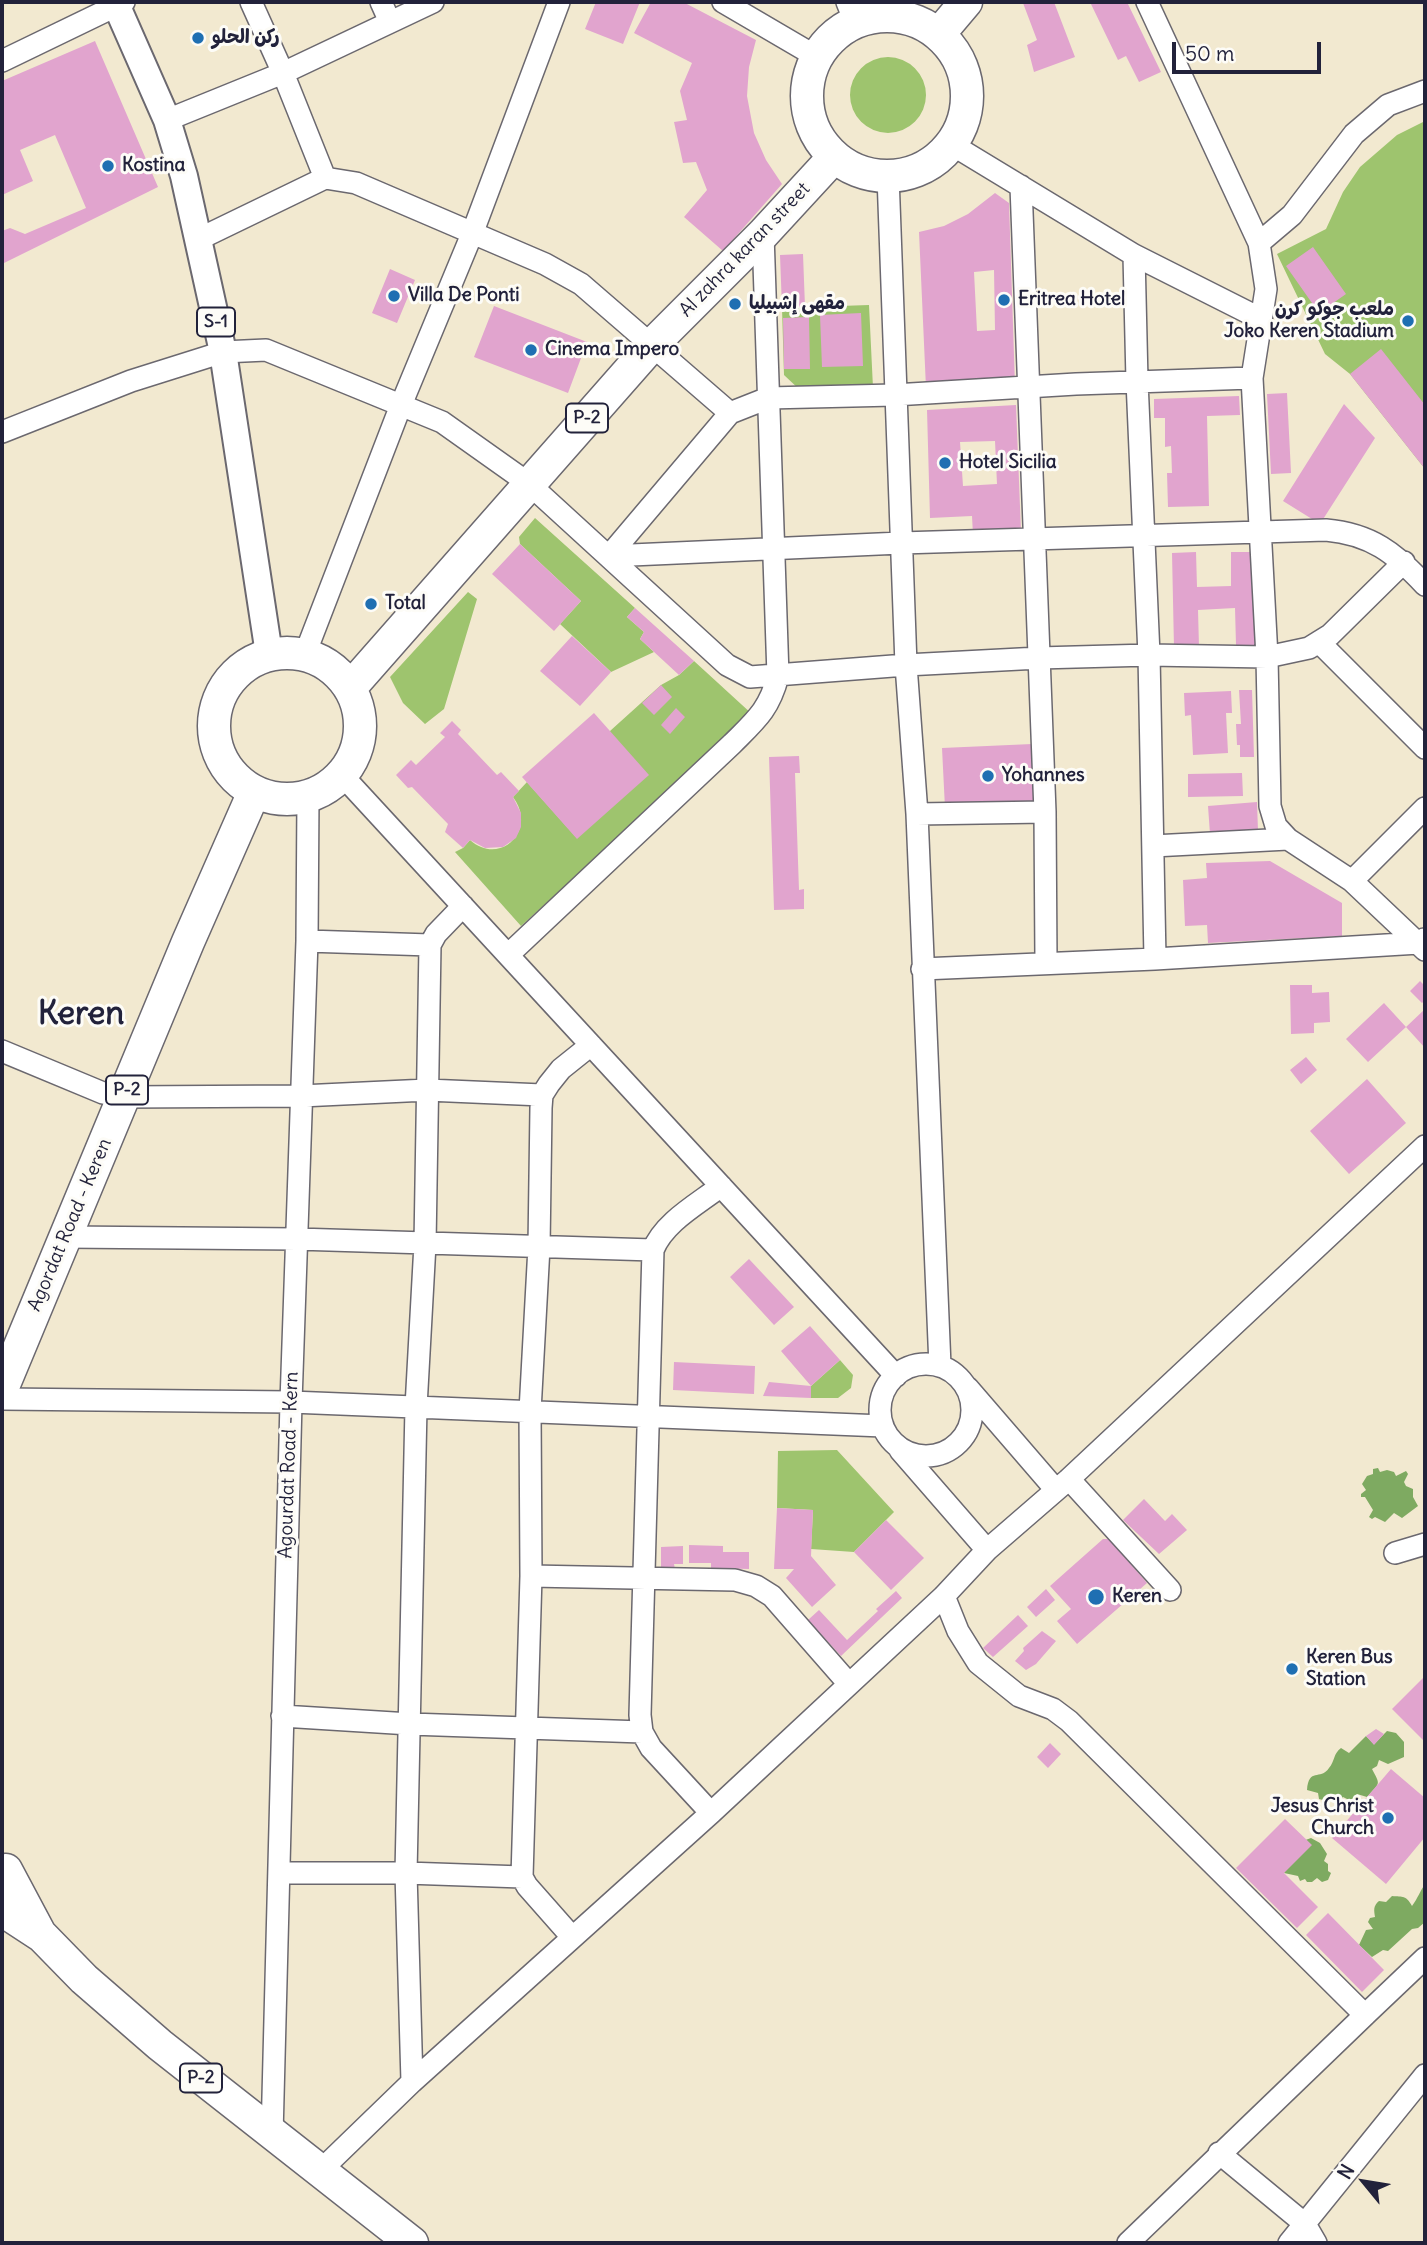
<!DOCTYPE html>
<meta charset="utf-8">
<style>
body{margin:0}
#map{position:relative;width:1427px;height:2245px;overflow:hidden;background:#f2e9d0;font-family:Delius,sans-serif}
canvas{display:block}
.frame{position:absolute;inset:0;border:4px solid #22223b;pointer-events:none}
.north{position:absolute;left:1329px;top:2147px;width:70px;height:70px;-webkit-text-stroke:5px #fdfcf7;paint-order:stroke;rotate:300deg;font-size:19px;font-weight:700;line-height:28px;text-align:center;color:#22223b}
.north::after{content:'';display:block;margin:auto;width:24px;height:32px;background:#22223b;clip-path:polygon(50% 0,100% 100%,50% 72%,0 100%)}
.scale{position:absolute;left:1172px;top:42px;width:149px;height:32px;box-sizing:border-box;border:4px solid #22223b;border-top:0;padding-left:9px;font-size:21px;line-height:24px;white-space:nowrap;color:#22223b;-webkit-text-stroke:5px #fdfcf7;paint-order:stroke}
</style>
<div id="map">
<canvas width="1427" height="2245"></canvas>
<div class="frame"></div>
<div class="north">N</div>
<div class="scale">50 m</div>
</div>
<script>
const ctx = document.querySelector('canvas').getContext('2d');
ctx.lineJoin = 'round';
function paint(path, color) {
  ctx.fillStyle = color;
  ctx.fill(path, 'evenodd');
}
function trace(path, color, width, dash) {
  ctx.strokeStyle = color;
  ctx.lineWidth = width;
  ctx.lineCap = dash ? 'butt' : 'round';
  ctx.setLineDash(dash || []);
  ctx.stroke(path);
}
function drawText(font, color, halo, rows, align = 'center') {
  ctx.font = font + ' Delius,"Playpen Sans Arabic",sans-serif';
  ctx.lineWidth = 6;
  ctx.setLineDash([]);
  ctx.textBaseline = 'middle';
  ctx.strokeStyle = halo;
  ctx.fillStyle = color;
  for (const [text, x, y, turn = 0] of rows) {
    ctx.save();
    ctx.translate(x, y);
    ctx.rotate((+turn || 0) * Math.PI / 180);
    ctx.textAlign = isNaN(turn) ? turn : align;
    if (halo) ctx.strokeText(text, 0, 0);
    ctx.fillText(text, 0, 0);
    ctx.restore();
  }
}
paint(new Path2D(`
 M850 95a38 38 0 1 1 76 0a38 38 0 1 1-76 0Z
 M1425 121V469L1350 374 1325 354 1277 254 1326 229 1343 192 1360 167 1397 135Z
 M869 305 873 388 801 391 784 375 782 308Z
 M535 518 635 608 627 617 644 632 640 639 654 652 611 672 560 624 581 601 520 544 519 537Z
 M468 592 477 599 444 709 425 724 403 703 390 677Z
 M694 661 753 715 521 926 455 852 463 848 470 840C500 867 538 830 513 797L527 782 577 838 610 731 661 685 679 675Z
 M840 1360 853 1375 851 1388 838 1398H811V1386Z
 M837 1450 894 1512 854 1552 811 1549 813 1510 777 1508 778 1451Z`), '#9ec46e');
paint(new Path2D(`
 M1378 1468 1380 1472 1387 1470 1394 1472 1396 1476 1406 1471 1408 1474 1404 1482 1406 1486 1413 1489V1497L1418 1506 1402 1518 1394 1513 1385 1522 1375 1517 1372 1519 1369 1517 1373 1510 1365 1497H1361V1494L1366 1490 1362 1484 1367 1476 1373 1474V1469Z
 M1387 1731 1396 1733 1404 1742V1757L1388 1764 1379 1760 1377 1766 1372 1769C1381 1786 1380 1782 1367 1797L1357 1794 1351 1801 1343 1797C1333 1805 1329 1801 1319 1799L1318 1793 1307 1790C1309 1767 1320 1781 1329 1768 1335 1761 1333 1754 1341 1748L1349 1753 1366 1736 1374 1744Z
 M1311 1838 1320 1843 1327 1854 1324 1861 1328 1864V1871L1331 1873 1328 1880 1322 1882 1317 1878 1312 1882H1307L1305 1879 1300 1881 1298 1876 1284 1873 1300 1842Z
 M1425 1884V1922L1418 1928 1412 1929 1388 1951 1383 1950 1372 1957 1359 1945 1366 1930 1373 1929 1368 1922 1370 1918 1375 1917C1374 1910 1373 1906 1379 1901L1386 1902 1392 1896C1403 1897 1406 1895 1412 1906 1418 1898 1420 1891 1425 1884Z`), '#7eaa61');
paint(new Path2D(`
 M596 2H640L623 44 585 29Z
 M651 2H683L756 40 749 67 747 96 754 133 766 160 782 184 723 251 684 217 707 190 696 162 683 163 674 122 687 120 680 91 692 63 634 33Z
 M1054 2 1075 57 1034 72 1027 45 1037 40 1023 3Z
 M1090 2H1127L1161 72 1139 82 1126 56 1118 60Z
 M95 41 158 187 2 264V231L10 228 25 234 86 208 55 135 20 150 33 181 2 195V81Z
 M995 193 1009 203 1015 386 926 388 919 232 944 226 968 214ZM994 270 995 330 977 331 974 272Z
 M1313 247 1346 294 1319 313 1286 266Z
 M803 254 805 307 782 308 780 255Z
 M390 269 415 280 397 323 372 313Z
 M494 306 587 342 568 393 474 357Z
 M861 313 863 366 822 367 820 315Z
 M809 317 810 369H784L783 318Z
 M1381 349 1425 405V469L1350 374Z
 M1287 393 1291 473 1271 474 1267 394Z
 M1239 396 1240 415 1207 416 1209 506 1168 507 1167 473H1172L1171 446 1165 447V418H1154V399Z
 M1344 404 1375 438 1320 524 1283 501Z
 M1016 405 1021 532 973 535 972 516 930 518 927 410ZM995 441 997 484 963 486 960 442Z
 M520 544 581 601 554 631 492 574Z
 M1196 552 1197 587 1231 586V552H1252L1255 645H1236L1235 608 1198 610 1199 647 1174 648 1172 553Z
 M635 608 694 661 679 675 640 639 644 632 627 617Z
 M572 636 611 672 580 706 540 671Z
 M661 685 672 697 654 715 642 703Z
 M1239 690H1252L1254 757H1240V745H1237L1236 724H1241Z
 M1231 691 1232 713H1226L1228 753 1193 755 1191 715 1185 716 1184 693Z
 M676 708 685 717 670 734 661 725Z
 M594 713 649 775 577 839 522 777Z
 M452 721 461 730 458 734 497 775 501 772 519 791 513 797 521 813V827L516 838 503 847 485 848 470 840 463 848 445 832 448 824 412 787 408 788 396 775 411 760 416 765 445 737 440 733Z
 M1032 744 1034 804 945 808 942 748Z
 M799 756 800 773H795L799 890 804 889V909L774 910 769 757Z
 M1242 773 1243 796 1188 797V774Z
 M1257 802 1258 831 1210 834 1208 806Z
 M1270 861 1342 903V936L1208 943 1207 925 1185 926 1183 880 1207 878 1206 863Z
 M1420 981 1425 986V1000L1422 1003 1410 991Z
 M1290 985H1312V993L1329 992 1330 1022 1314 1023V1033L1291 1034Z
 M1384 1003 1406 1027 1368 1062 1346 1039Z
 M1425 1009V1048L1406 1027Z
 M1306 1057 1317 1070 1301 1084 1290 1070Z
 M1367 1079 1406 1123 1349 1174 1310 1131Z
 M749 1259 794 1307 774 1325 730 1277Z
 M810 1326 840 1360 811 1386 781 1351Z
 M674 1362 755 1366 754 1394 673 1390Z
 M769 1382 811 1386V1398L763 1396Z
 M1144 1499 1165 1521 1172 1514 1187 1530 1159 1554 1123 1520Z
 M777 1508 813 1510 811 1556 836 1585 812 1607 786 1578 794 1569H774Z
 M886 1520 924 1558 891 1590 854 1552Z
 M1103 1539H1109L1147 1583 1077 1644 1057 1621 1071 1609 1050 1586Z
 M689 1545 723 1546V1552H749V1569L711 1568V1563H689Z
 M683 1546V1564H674L675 1569H661V1547Z
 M1046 1589 1055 1600 1036 1617 1027 1607Z
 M896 1591 902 1598 841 1656 808 1620 819 1610 847 1640 878 1611 876 1609Z
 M1018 1615 1028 1626 993 1657 983 1648Z
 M1042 1631 1056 1641 1036 1664 1026 1670 1015 1661 1024 1651 1023 1648Z
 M1425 1676V1742L1392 1709Z
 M1376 1729 1384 1734 1374 1745 1366 1736Z
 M1050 1743 1061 1754 1048 1768 1037 1757Z
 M1391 1769 1425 1798V1837L1386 1884 1332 1838Z
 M1285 1819 1312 1845 1284 1873 1318 1907 1297 1928 1236 1868Z
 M1328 1913 1384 1970 1362 1992 1306 1935Z`), '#e1a4ce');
const minor = new Path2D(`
 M251 2 283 73 325 178
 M381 2 390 22
 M723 2 817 57
 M847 2 855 22
 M1147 2 1259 243 1266 289 1252 378 1267 657 1270 806 1276 826 1288 839 1352 881 1425 950
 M899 16 900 2
 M2 61 124 2
 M167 120 283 73 433 2
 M951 144 1134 255 1261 319
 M888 176 906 665 917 814 940 1366
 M1021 186 1045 812 1046 962
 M199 239 325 178 356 183 545 264 581 284 730 413
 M1259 243 1292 215 1354 134 1388 105 1425 91
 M1134 255 1137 381 1149 655 1155 959
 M1252 378 1076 384 894 395 768 398 730 413 609 556 901 543 1326 530C1371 534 1395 553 1425 585
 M2 432 131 381 223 352 266 350 442 422 528 483 727 665 750 677 906 665 1039 658 1149 655 1267 657 1309 648 1330 635 1404 562
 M1320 643 1425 748
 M305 654 401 405 472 234 559 2
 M341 774 896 1376
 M917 814 1045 812
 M1153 846 1288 839
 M1352 881 1425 808
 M307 941 430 945
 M508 955 732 744C756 720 769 710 778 676L763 234
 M922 969 1155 959 1419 943 1424 939
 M2 1051 103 1093 124 1097 301 1096 427 1090 542 1095
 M64 1237 297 1239 653 1250
 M880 1410a46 46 0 1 1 92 0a46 46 0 1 1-92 0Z
 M968 1388 1056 1490
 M2 1399 291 1402 883 1426
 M900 1450 987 1550
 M1069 1479 1170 1590
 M1395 1553 1425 1544
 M531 1576 735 1580 756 1586 772 1596 849 1684
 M944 1596 958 1631 978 1663 1019 1696 1053 1709 1069 1721 1365 2015 1128 2243
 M282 1716 410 1724 642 1732
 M711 1813 651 1748 642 1732 640 1715 653 1250C664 1222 698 1204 721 1186
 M279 1873H406L522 1877
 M572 1937 527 1886 522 1877 531 1576 530 1411 539 1247 541 1108 542 1095 549 1084 561 1069 591 1045
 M1365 2015 1425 1958
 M412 2082 406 1873 416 1407 425 1244 430 945 436 934 463 906
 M272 2135 291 1402 307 941 308 796
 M1219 2153 1305 2224 1316 2243
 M319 2172 412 2082 711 1813 944 1596 987 1550 1069 1479 1425 1146
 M1289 2243 1425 2075`);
const major = new Path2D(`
 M115 2 167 120 184 176 223 352 269 654`);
const highway = new Path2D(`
 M807 96a80 80 0 1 1 160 0a80 80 0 1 1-160 0Z
 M939 34 966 2
 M214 726a73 73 0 1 1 146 0a73 73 0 1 1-146 0Z
 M350 688 651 346 763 234 834 157
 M2 1389 188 942 254 792
 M6 1870 39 1932
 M2 1910 42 1936 84 1979 160 2045 412 2243`);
trace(minor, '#6b686f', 24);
trace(major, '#6b686f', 30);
trace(highway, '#6b686f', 35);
trace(minor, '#fff', 21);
trace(major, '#fff', 26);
trace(highway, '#fff', 32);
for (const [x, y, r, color] of [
 [198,38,7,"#1f6fb2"],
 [108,166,7,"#1f6fb2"],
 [394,296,7,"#1f6fb2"],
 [1004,300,7,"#1f6fb2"],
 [735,304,7,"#1f6fb2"],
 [1408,321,7,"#1f6fb2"],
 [531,350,7,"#1f6fb2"],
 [945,463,7,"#1f6fb2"],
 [371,604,7,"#1f6fb2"],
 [988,776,7,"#1f6fb2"],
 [1096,1597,9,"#1f6fb2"],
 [1292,1669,7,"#1f6fb2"],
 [1388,1818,7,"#1f6fb2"]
]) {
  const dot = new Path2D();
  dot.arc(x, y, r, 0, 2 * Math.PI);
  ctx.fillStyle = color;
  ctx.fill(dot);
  trace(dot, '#fdfcf7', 2.5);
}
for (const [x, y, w] of [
 [216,322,38],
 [587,418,42],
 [127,1090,42],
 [201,2078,42]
]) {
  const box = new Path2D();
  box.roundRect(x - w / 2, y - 14.5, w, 29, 5);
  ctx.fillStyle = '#fdfcf7';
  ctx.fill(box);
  trace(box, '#22223b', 2);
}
drawText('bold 18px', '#22223b', null, [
 ["S-1",216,322],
 ["P-2",587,418],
 ["P-2",127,1090],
 ["P-2",201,2078]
]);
drawText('bold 19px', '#22223b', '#fdfcf7', [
 ["ركن الحلو",212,38],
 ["Kostina",122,166],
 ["Villa De Ponti",408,296],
 ["Eritrea Hotel",1018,300],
 ["مقهى إشبيليا",749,304],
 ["ملعب جوكو كرن",1394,310,"right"],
 ["Joko Keren Stadium",1394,332,"right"],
 ["Cinema Impero",545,350],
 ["Hotel Sicilia",959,463],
 ["Total",385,604],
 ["Yohannes",1002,776],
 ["Keren",1112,1597],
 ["Keren Bus",1306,1658],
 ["Station",1306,1680],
 ["Jesus Christ",1374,1807,"right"],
 ["Church",1374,1829,"right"]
], 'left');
drawText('19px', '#22223b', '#fdfcf7', [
 ["Al zahra karan street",745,250,-46],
 ["Agordat Road - Keren",70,1225,-67],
 ["Agourdat Road - Kern",289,1465,-88]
]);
drawText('bold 33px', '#22223b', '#fdfcf7', [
 ["Keren",81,1015]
]);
</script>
